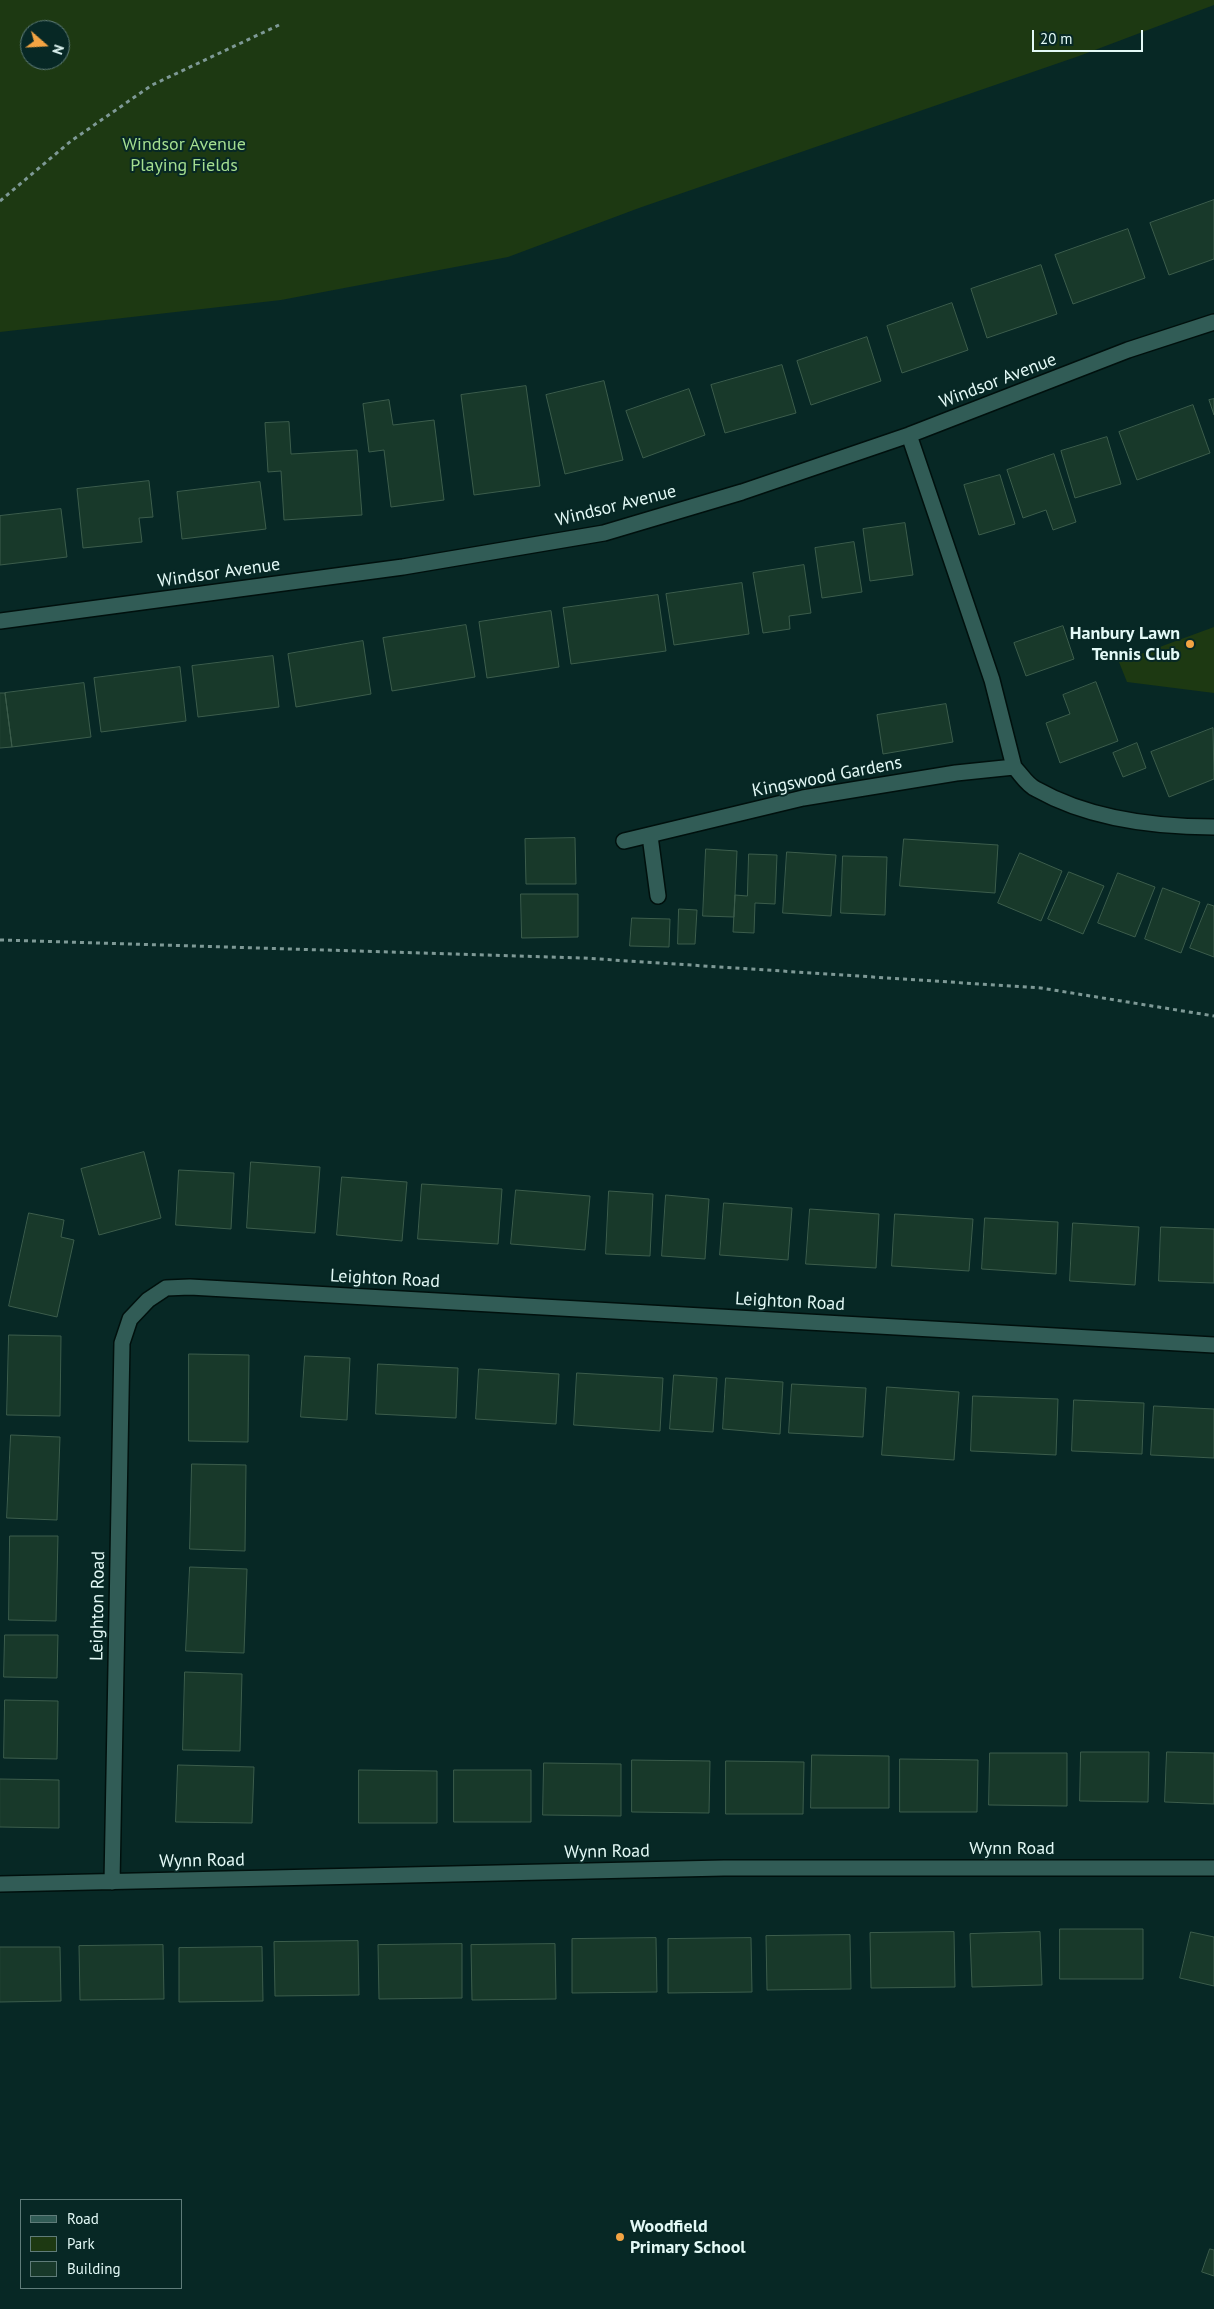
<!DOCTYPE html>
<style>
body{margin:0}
#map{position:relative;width:1214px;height:2309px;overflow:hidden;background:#072825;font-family:"PT Sans",sans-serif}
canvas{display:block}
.legend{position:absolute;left:20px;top:2199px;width:162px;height:90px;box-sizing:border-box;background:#072825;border:1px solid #5f7c79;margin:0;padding:6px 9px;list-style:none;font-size:15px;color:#e3f9f6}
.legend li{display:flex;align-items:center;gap:10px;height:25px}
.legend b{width:25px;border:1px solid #5f7c79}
.north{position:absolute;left:20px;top:20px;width:50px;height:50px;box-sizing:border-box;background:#072825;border:1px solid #5f7c79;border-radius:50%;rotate:109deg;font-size:14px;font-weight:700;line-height:20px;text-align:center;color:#e3f9f6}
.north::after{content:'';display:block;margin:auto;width:18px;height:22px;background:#f3a443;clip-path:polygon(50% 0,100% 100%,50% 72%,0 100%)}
.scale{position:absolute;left:1032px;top:30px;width:111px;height:22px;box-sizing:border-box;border:2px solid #e3f9f6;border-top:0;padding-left:6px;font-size:15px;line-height:18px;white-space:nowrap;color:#e3f9f6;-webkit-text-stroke:4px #072825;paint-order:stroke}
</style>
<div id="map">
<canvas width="1214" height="2309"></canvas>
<ul class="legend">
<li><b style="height:6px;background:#315c56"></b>Road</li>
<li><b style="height:14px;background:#1d3912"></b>Park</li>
<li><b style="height:14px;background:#18392a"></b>Building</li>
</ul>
<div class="north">N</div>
<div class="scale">20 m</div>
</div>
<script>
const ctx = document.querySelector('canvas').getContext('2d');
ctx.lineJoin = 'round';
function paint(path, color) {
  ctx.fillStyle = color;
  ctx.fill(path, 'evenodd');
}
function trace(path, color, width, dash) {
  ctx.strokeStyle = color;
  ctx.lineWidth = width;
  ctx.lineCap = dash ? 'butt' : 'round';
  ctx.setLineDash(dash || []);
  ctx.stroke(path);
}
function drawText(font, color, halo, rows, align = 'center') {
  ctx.font = font + ' "PT Sans",sans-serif';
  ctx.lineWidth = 4;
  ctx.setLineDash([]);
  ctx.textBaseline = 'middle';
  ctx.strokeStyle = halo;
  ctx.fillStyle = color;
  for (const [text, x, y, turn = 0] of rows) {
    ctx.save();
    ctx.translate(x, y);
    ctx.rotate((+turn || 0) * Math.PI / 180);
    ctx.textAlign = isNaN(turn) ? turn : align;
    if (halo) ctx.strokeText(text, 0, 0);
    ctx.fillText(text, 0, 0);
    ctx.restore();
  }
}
paint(new Path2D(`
 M0 0H1214V5L1079 56 639 208 508 257 281 300 0 332ZM30 30H60V60H30Z
 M1214 627V693L1127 682 1119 662Z`), '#1d3912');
const building = new Path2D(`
 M1214 200V259L1169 275 1150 223Z
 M1128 229 1145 278 1073 304 1055 255Z
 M1041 265 1057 314 987 338 971 289Z
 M952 303 968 350 902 373 887 326Z
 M867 337 881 381 811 405 797 361Z
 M782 365 796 413 725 433 711 385Z
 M604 381 623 460 565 474 546 395Z
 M526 386 540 486 474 495 461 395Z
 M689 389 705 435 643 458 626 411Z
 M1214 399V415L1209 400Z
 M389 400 393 425 434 420 444 500 391 507 384 450 369 452 363 404Z
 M1193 405 1210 453 1137 480 1119 432Z
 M289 422 291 454 357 450 362 515 284 520 281 471 268 472 265 423Z
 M1107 437 1121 484 1075 498 1061 451Z
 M1054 454 1076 522 1053 530 1046 510 1023 518 1007 470Z
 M1000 475 1015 524 979 535 964 485Z
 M149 481 153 517 139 518 142 542 83 548 77 489Z
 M260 482 266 529 182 539 177 492Z
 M61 509 67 557 0 565V516Z
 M905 523 913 575 870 581 863 529Z
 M854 542 862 592 822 598 815 548Z
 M804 565 811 613 789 616 790 629 763 633 753 573Z
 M742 583 749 634 674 645 666 594Z
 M658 595 666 651 571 664 563 608Z
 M551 611 559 667 487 678 479 622Z
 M466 625 475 677 392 691 383 638Z
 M1063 626 1074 659 1026 676 1014 643Z
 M363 641 371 694 296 707 288 654Z
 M273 656 279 707 198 717 192 666Z
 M180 667 186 721 101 732 94 678Z
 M1096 682 1118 741 1060 763 1046 723 1070 714 1063 695Z
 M84 683 91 737 12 747 5 693Z
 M0 693H5L12 747 0 748Z
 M946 704 953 742 883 754 877 715Z
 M1213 728 1214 779 1169 797 1151 752Z
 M1137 743 1146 768 1123 777 1113 753Z
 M575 838 576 884H526L525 839Z
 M904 839 998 845 995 893 900 886Z
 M706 849 737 851 734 917 703 916Z
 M787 852 836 855 831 916 783 913Z
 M1020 853 1062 871 1041 921 998 903Z
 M749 854 777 855 775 904 755 903 754 933 733 932 735 895 747 896Z
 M843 856 887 857 885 915 841 913Z
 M1069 872 1104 886 1083 934 1048 919Z
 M1118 873 1155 887 1135 937 1098 923Z
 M1163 888 1200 902 1181 953 1145 939Z
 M521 894H578V937L522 938Z
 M1208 904 1214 906V957L1190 948Z
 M679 909 697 910 695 944H678Z
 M632 918 670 919 669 947 630 946Z
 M144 1152 161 1218 99 1235 81 1169Z
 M251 1162 320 1167 315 1233 247 1228Z
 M179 1170 234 1173 231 1229 176 1225Z
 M342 1177 407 1182 402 1241 337 1235Z
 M422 1184 502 1189 498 1244 418 1239Z
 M516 1190 590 1196 585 1250 511 1244Z
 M609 1191 653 1194 650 1256 606 1254Z
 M666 1195 709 1199 705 1259 662 1256Z
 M724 1203 792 1208 788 1260 720 1255Z
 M810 1209 879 1214 876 1268 806 1264Z
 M29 1213 64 1220 61 1237 74 1240 57 1317 9 1306Z
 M895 1214 973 1219 969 1271 892 1266Z
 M985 1218 1058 1222 1056 1274 982 1269Z
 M1073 1223 1139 1227 1135 1285 1070 1281Z
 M1161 1227 1214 1229V1283L1159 1281Z
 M9 1335 61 1336 60 1416 7 1415Z
 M189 1354 249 1355 248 1442 189 1441Z
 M305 1356 350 1358 347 1420 301 1417Z
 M378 1364 458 1368 456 1418 376 1414Z
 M479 1369 559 1374 556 1424 476 1419Z
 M577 1373 663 1378 660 1431 574 1425Z
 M674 1375 717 1378 713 1432 670 1429Z
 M726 1378 783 1382 780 1434 723 1429Z
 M792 1384 866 1388 863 1437 789 1433Z
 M887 1387 959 1392 954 1460 882 1455Z
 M973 1396 1058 1399 1056 1455 971 1451Z
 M1074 1400 1144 1403 1142 1454 1072 1451Z
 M1154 1406 1214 1409V1458L1151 1455Z
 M11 1435 60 1437 57 1520 7 1518Z
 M192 1464 246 1465 245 1551 190 1549Z
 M10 1536H58L56 1621 9 1620Z
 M190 1567 247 1569 244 1653 186 1651Z
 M5 1635H58L57 1678 4 1677Z
 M185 1672 242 1674 240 1751 183 1750Z
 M5 1700 58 1701 57 1759 4 1758Z
 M1081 1752H1149L1148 1802 1080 1801Z
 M1167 1752 1214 1753V1804L1165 1802Z
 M990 1753H1067V1806L989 1805Z
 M812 1755 889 1756V1808H811Z
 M900 1759 978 1760 977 1812H900Z
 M632 1760 710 1761 709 1813 632 1812Z
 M726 1761 804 1762 803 1814H726Z
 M544 1763 621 1764V1816L543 1815Z
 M178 1765 254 1767 252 1823 176 1822Z
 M359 1770 437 1771V1823H359Z
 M454 1770H531V1822H454Z
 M0 1779 59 1780V1828L0 1827Z
 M1060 1929H1143V1979H1060Z
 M954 1932 955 1987 871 1988 870 1933Z
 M1040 1932 1042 1985 972 1987 970 1934Z
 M1191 1932 1214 1937V1986L1180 1978Z
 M850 1935 851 1989 767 1990 766 1936Z
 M656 1938 657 1992 572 1993V1939Z
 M751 1938 752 1992 668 1993V1939Z
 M358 1941 359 1995 275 1996 274 1942Z
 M462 1944V1998L379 1999 378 1945Z
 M555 1944 556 1999 472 2000 471 1945Z
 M163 1945 164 1999 80 2000 79 1946Z
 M0 1947H60L61 2001 0 2002Z
 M262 1947 263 2001 179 2002V1948Z
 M1210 2249 1214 2250V2276L1202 2272Z`);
paint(building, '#18392a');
trace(building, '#3c5d4c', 1);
const street = new Path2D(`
 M909 435 992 680 1014 767
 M0 621 403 567 604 533 742 492 909 435 1128 350 1214 322
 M650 836 658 896
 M624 841 803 798 956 773 1014 767C1021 774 1027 785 1036 789 1089 819 1154 827 1214 827
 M112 1882 122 1343 130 1319 148 1300 166 1288 190 1287 1214 1345
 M0 1884 724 1868H1214`);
trace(street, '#00100d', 18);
trace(new Path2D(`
 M0 201 71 141 152 85 279 25
 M0 940 583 958 1041 988 1214 1016`), '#7e9996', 3, [4, 4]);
trace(street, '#315c56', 15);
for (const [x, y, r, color] of [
 [1190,644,5,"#f3a443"],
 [620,2237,5,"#f3a443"]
]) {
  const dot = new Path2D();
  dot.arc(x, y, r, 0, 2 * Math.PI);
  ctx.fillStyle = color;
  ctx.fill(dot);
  trace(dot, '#072825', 2);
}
drawText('18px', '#a4de90', '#072825', [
 ["Windsor Avenue",184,145],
 ["Playing Fields",184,166]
]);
drawText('18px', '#e3f9f6', '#072825', [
 ["Windsor Avenue",998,381,-21],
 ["Windsor Avenue",616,506,-14],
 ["Windsor Avenue",219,573,-8],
 ["Kingswood Gardens",827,777,-11],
 ["Leighton Road",385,1279,3],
 ["Leighton Road",790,1302,3],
 ["Leighton Road",98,1606,-89],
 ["Wynn Road",1012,1849],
 ["Wynn Road",607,1852,-1],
 ["Wynn Road",202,1861,-1]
]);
drawText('bold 18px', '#e3f9f6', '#072825', [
 ["Hanbury Lawn",1180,634],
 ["Tennis Club",1180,655],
 ["Woodfield",630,2227,"left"],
 ["Primary School",630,2248,"left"]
], 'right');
</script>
